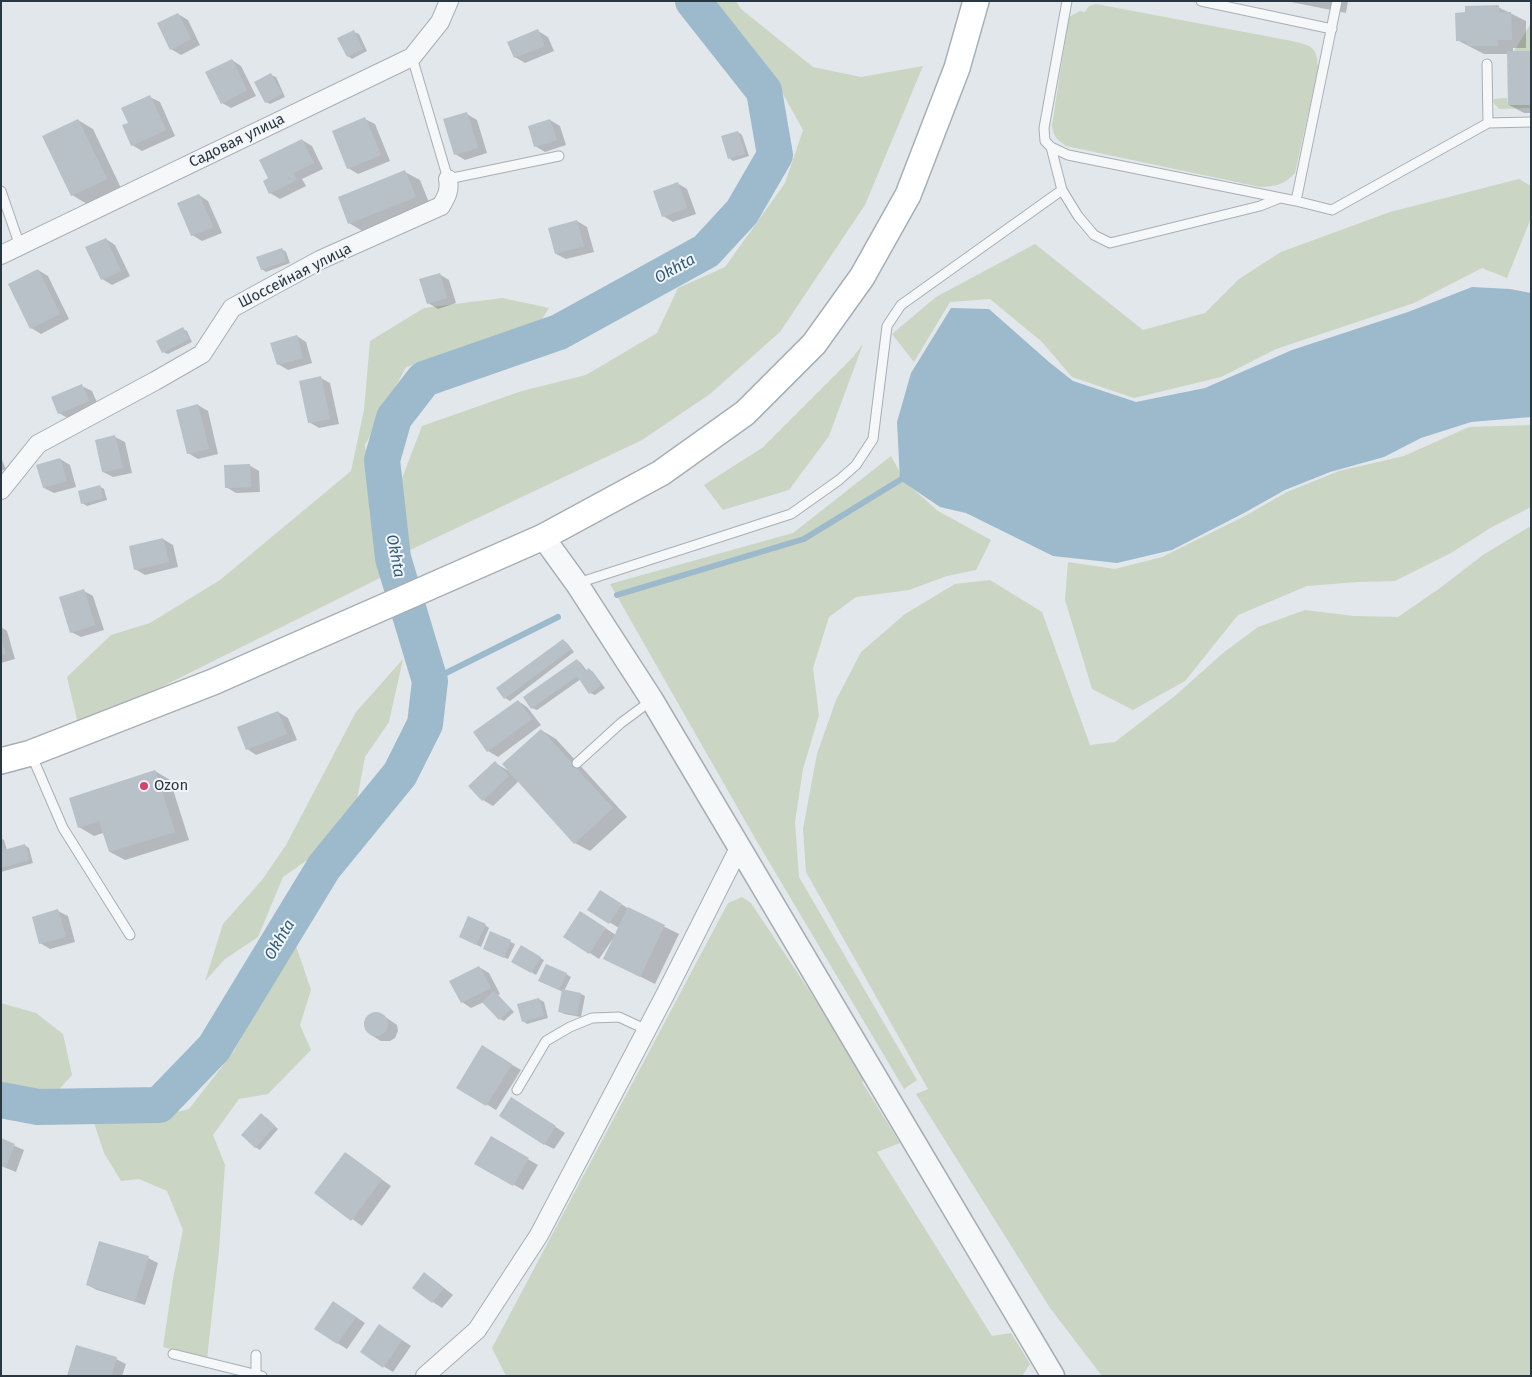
<!DOCTYPE html>
<meta charset="utf-8">
<style>
body{margin:0}
#map{position:relative;width:1532px;height:1377px;overflow:hidden;background:#e2e7eb;font-family:"Fira Sans",sans-serif}
canvas{display:block}
.frame{position:absolute;inset:0;border:2px solid #293743;pointer-events:none}
</style>
<div id="map">
<canvas width="1532" height="1377"></canvas>
<div class="frame"></div>
</div>
<script>
const ctx = document.querySelector('canvas').getContext('2d');
ctx.lineJoin = 'round';
function paint(path, color) {
  ctx.fillStyle = color;
  ctx.fill(path, 'evenodd');
}
function trace(path, color, width, dash) {
  ctx.strokeStyle = color;
  ctx.lineWidth = width;
  ctx.lineCap = dash ? 'butt' : 'round';
  ctx.setLineDash(dash || []);
  ctx.stroke(path);
}
function drawText(font, color, halo, rows, align = 'center') {
  ctx.font = font + ' "Fira Sans",sans-serif';
  ctx.lineWidth = 4;
  ctx.setLineDash([]);
  ctx.textBaseline = 'middle';
  ctx.strokeStyle = halo;
  ctx.fillStyle = color;
  for (const [text, x, y, turn = 0] of rows) {
    ctx.save();
    ctx.translate(x, y);
    ctx.rotate((+turn || 0) * Math.PI / 180);
    ctx.textAlign = isNaN(turn) ? turn : align;
    if (halo) ctx.strokeText(text, 0, 0);
    ctx.fillText(text, 0, 0);
    ctx.restore();
  }
}
paint(new Path2D(`
 M705 1H736L741 9 813 67 861 77 923 66 865 205 780 332 710 394 642 440 408 551 401 481 422 426 522 391 586 375 657 333 678 288 725 267 785 183 803 130 774 78 744 57 718 16Z
 M1096 4 1292 41C1313 46 1317 47 1318 69L1295 173C1286 184 1274 187 1260 187L1066 146C1057 139 1053 137 1052 125L1069 17 1080 11 1085 12 1089 6Z
 M1531 23V51H1514Z
 M1507 98 1508 105H1531V108L1499 109 1493 102 1494 99Z
 M1519 179 1531 186V218L1507 278 1482 268 1414 303 1276 349 1221 377 1134 398 1072 377 1042 342 990 299 950 302 914 362 892 334 936 297 1035 244 1143 330 1205 313 1239 279 1281 252 1390 212Z
 M502 298 549 308 536 329 406 367 365 445 380 578 79 728 67 677 111 635 150 623 220 580 351 471 364 410 370 341 424 308Z
 M863 344 829 436 789 490 723 510 704 485 762 448 853 357Z
 M1531 425V507L1492 527 1451 553 1395 581 1358 582 1307 586 1238 615 1185 681 1133 710 1092 689 1065 600 1068 562 1115 569 1162 557 1245 516 1287 492 1339 471 1404 456 1469 427Z
 M891 456 906 483 938 511 991 540 976 570 947 576 909 590 856 597 829 617 813 668 819 715 803 769 795 822 799 877 917 1080 904 1089 756 840 610 584 793 533Z
 M1529 527 1531 528V1376H1102L1050 1308 916 1094 928 1089 806 872 803 829 817 754 836 700 861 652 905 614 955 584 990 580 1042 612 1090 745 1115 742 1176 695 1223 653 1258 627 1305 610 1354 616 1398 617 1440 588 1483 555Z
 M403 659 389 722 365 757 356 805 323 849 283 877 258 937 225 959 205 981 223 924 262 880 286 845 356 712Z
 M742 897 751 903 868 1079 862 1082 900 1143 877 1152 992 1336 1011 1333 1030 1364 1022 1376H506L492 1348 728 903Z
 M294 940 311 990 300 1025 311 1050 268 1094 239 1099 213 1135 225 1165 219 1250 207 1359 163 1347 173 1279 183 1230 167 1191 139 1179 121 1181 104 1153 93 1120 138 1122 189 1109 234 1051Z
 M1 1003 36 1013 63 1034 72 1075 53 1096 1 1088Z`), '#cad5c3');
paint(new Path2D(`
 M1472 287 1510 289 1531 293V417L1471 422 1421 438 1384 457 1330 472 1285 490 1244 513 1172 550 1117 563 1053 556 966 513 940 507 900 480 897 422 911 373 951 308 989 309 1049 362 1073 381 1136 402 1205 388 1292 350 1408 312Z`), '#9cbacc');
paint(new Path2D(`
 M1286 1H1348L1346 13Z
 M1498 7 1526 21V48H1513V52H1531V113H1524L1509 105 1508 54H1484L1457 40Z
 M178 14 188 20 200 45 181 55 171 49Z
 M538 31 548 37 554 51 525 63 515 57Z
 M354 32 359 34 367 51 352 59 348 56Z
 M232 60 241 66 256 96 231 108 222 103Z
 M271 75 276 77 285 97 270 104 266 102Z
 M150 97 160 102 175 136 142 151 132 145 129 123Z
 M467 114 477 120 487 153 465 160 455 154Z
 M365 119 375 124 390 161 358 174 348 168Z
 M78 120 93 129 121 188 87 204 72 195Z
 M550 120 560 126 566 145 545 152 535 146Z
 M738 132 742 135 749 156 733 161 729 158Z
 M302 140 312 146 323 169 302 179 306 186 280 199 270 193V179Z
 M405 172 420 180 430 205 364 232 349 223Z
 M677 183 687 189 696 214 673 222 663 216Z
 M199 195 208 201 222 233 202 241 192 235Z
 M577 221 587 227 594 252 566 259 556 254Z
 M106 239 115 245 130 276 112 285 102 279Z
 M282 249 286 252 290 263 266 272 262 269Z
 M38 270 48 276 69 319 41 334 31 328Z
 M439 274 449 280 456 303 438 309 428 303Z
 M183 329 187 331 192 342 168 354 163 352Z
 M297 336 306 342 312 363 288 370 278 364Z
 M321 378 330 383 339 424 319 428 309 422Z
 M82 386 92 391 99 407 69 419 59 413Z
 M198 405 208 411 218 454 198 459 188 453Z
 M115 437 125 442 132 473 113 477 103 472Z
 M1 458 6 469 1 471Z
 M60 459 70 465 76 487 54 493 44 488Z
 M249 465 259 471 260 492 236 493 226 487Z
 M99 486 104 489 107 500 87 506 82 503Z
 M163 539 173 545 178 567 145 575 135 569Z
 M84 591 93 596 104 630 81 637 71 632Z
 M1 627 7 631 15 659 1 663Z
 M563 640 567 643 574 652 510 701 505 698Z
 M577 660 581 663 587 671 589 669 593 672 605 688 595 695 590 693 581 679 537 710 532 708Z
 M518 701 527 707 541 725 498 757 488 751Z
 M278 712 288 718 297 740 256 755 247 749Z
 M541 730 556 739 627 817 590 851 575 843 519 781 493 806 483 800 469 786 495 763 509 771Z
 M155 771 170 780 189 840 125 860 110 852 103 833 94 836 79 827Z
 M1 838 4 840 7 850 24 845 29 848 33 863 1 872Z
 M610 897 629 909 679 934 655 984 605 959 613 940H612L599 959 590 953V918L616 935 619 928 589 910Z
 M58 911 68 916 75 942 50 949 40 943Z
 M485 925 489 928 481 947 465 939Z
 M491 933 515 944 508 959 488 951Z
 M521 947 544 960 536 975 513 961Z
 M479 967 489 973 500 994 498 995 514 1012 504 1021 500 1019 484 1002 471 1008 462 1002Z
 M566 974 571 977 564 991 581 994 585 996 581 1017 564 1014 560 1011 563 992 544 983Z
 M539 999 544 1002 548 1018 527 1024 523 1021Z
 M372 1014H381L397 1025 398 1031 395 1038 390 1041H381L371 1035 365 1029V1019Z
 M482 1047 521 1070 496 1110 458 1087Z
 M521 1105 565 1133 554 1149 544 1144Z
 M266 1117 278 1129 260 1150 255 1147Z
 M491 1138 538 1165 523 1190 476 1163Z
 M1 1140 24 1150 16 1172 1 1166Z
 M345 1153 391 1186 362 1226 316 1193Z
 M148 1258 158 1263 145 1305 97 1290 87 1285Z
 M424 1274 434 1280 453 1295 442 1308 433 1302 414 1288Z
 M343 1308 365 1323 347 1349 337 1343Z
 M389 1331 411 1346 393 1372 383 1366Z
 M116 1359 126 1364 122 1376H68Z`), '#0003');
trace(new Path2D(`
 M617 595 804 539 900 480
 M430 681 558 617`), '#9cbacc', 6);
trace(new Path2D(`
 M1 1100 38 1107 159 1105 214 1048 324 867 400 774 425 724 430 681 393 558 382 460 394 418 424 379 559 332 706 251 742 212 775 155 764 91 693 1`), '#9cbacc', 36);
paint(new Path2D(`
 M1499 5V12H1511L1512 40H1498V46H1468L1467 41H1456L1455 13 1465 12V6Z
 M178 13 191 39 170 50 157 23Z
 M538 29 545 46 514 58 507 42Z
 M354 30 363 49 347 57 337 38Z
 M1507 51H1531V105H1508Z
 M232 59 247 90 221 104 205 72Z
 M271 73 282 94 265 103 254 82Z
 M150 95 166 130 131 146 122 125 128 123 121 108Z
 M467 112 478 148 454 155 443 119Z
 M365 117 381 155 347 169 332 131Z
 M78 119 107 179 71 196 42 136Z
 M550 119 557 140 534 147 528 126Z
 M738 131 745 154 728 159 721 136Z
 M302 139 314 163 293 173 297 180 269 194 263 181 268 178 259 160Z
 M405 170 416 197 348 224 338 197Z
 M678 182 687 208 662 217 653 191Z
 M199 194 213 227 191 236 177 203Z
 M577 220 584 246 555 254 548 228Z
 M106 238 121 271 101 280 85 247Z
 M282 248 286 261 261 270 256 257Z
 M38 269 60 314 30 329 8 284Z
 M440 273 447 298 427 304 419 279Z
 M183 327 189 339 162 353 156 341Z
 M297 335 303 358 277 365 270 343Z
 M321 376 330 419 308 423 299 381Z
 M82 384 89 401 58 414 51 397Z
 M198 404 209 449 187 454 176 410Z
 M115 435 123 468 102 472 95 440Z
 M60 458 67 481 43 488 36 465Z
 M250 464 251 487 225 488 224 465Z
 M100 485 103 498 81 504 78 491Z
 M163 538 169 562 134 570 129 546Z
 M84 589 95 625 70 633 59 597Z
 M1 638 6 654 1 655Z
 M563 639 571 649 504 699 496 688Z
 M577 659 585 671 589 668 601 685 589 694 577 676 531 709 523 697Z
 M518 700 532 719 487 752 473 732Z
 M278 711 287 734 246 750 237 727Z
 M541 729 613 808 574 844 502 764Z
 M495 761 509 776 482 801 468 786Z
 M155 770 175 832 109 852 99 821 78 828 69 798Z
 M1 843 4 850 25 844 29 860 1 868Z
 M600 890 622 904 609 924 587 910Z
 M628 907 665 925 640 977 603 959Z
 M58 909 66 937 39 944 32 917Z
 M580 911 606 928 589 954 563 937Z
 M468 916 486 924 476 945 459 937Z
 M490 931 511 940 504 958 483 949Z
 M521 945 541 957 531 973 511 962Z
 M546 964 567 973 559 990 538 981Z
 M479 966 491 988 461 1003 449 981Z
 M562 989 581 993 577 1015 558 1012Z
 M494 991 511 1009 499 1020 482 1002Z
 M539 998 544 1016 522 1022 517 1004Z
 M364 1024a12 12 0 1 1 24 0a12 12 0 1 1-24 0Z
 M482 1045 512 1064 486 1106 456 1088Z
 M511 1097 556 1126 544 1145 499 1116Z
 M261 1113 275 1126 255 1148 241 1135Z
 M491 1136 529 1158 513 1186 474 1164Z
 M1 1138 15 1144 6 1167 1 1165Z
 M345 1152 382 1179 351 1221 314 1193Z
 M99 1241 149 1256 135 1301 86 1285Z
 M424 1272 444 1288 432 1303 412 1288Z
 M333 1301 356 1317 337 1344 314 1329Z
 M379 1324 402 1340 383 1368 360 1352Z
 M76 1345 117 1357 111 1376H67Z`), '#b9c1c8');
const service = new Path2D(`
 M1067 1 1044 128 1045 141 1051 147 1068 155 1296 201 1332 210 1488 123 1531 122
 M1201 1 1332 29
 M412 57 448 179 559 156
 M1487 64 1488 123
 M1051 147 1062 190
 M1 191 20 246
 M1296 201 1337 1
 M578 583 791 514 839 480 856 465 873 439 887 326 901 305 1062 190 1078 216 1094 235 1110 243 1260 206 1280 198
 M31 754 63 828 130 935
 M577 763 621 723 652 700
 M517 1090 546 1041 570 1027 592 1018 619 1017 647 1030
 M173 1354 262 1376
 M256 1374V1355`);
const minor = new Path2D(`
 M1 255 412 57 440 22 449 1
 M1 490 38 444 155 381 202 354 232 308 320 260 441 206C447 196 450 190 448 179
 M425 1376 477 1330 539 1235 665 995 739 848`);
const tertiary = new Path2D(`
 M543 537 577 584 652 700 1053 1376`);
const secondary = new Path2D(`
 M1 761 31 753 213 682 543 537 661 473 745 413 814 344 862 277 908 195 957 68 976 1`);
trace(service, '#a7afb5', 11);
trace(minor, '#a7afb5', 20);
trace(tertiary, '#a7afb5', 25);
trace(secondary, '#a7afb5', 28);
trace(service, '#f5f7f9', 9);
trace(minor, '#f5f7f9', 18);
trace(tertiary, '#f5f7f9', 22);
trace(secondary, '#fff', 25);
for (const [x, y, r, color] of [
 [144,786,5,"#d3436e"]
]) {
  const dot = new Path2D();
  dot.arc(x, y, r, 0, 2 * Math.PI);
  ctx.fillStyle = color;
  ctx.fill(dot);
  trace(dot, '#f2f5f8', 2);
}
drawText('15px', '#293743', '#f2f5f8', [
 ["Садовая улица",237,141,-26],
 ["Шоссейная улица",295,276,-27]
]);
drawText('15px', '#293743', '#f2f5f8', [
 ["Ozon",154,786]
], 'left');
drawText('italic 16px', '#315c79', '#f2f5f8', [
 ["Okhta",675,269,-29],
 ["Okhta",395,556,79],
 ["Okhta",280,940,-59]
]);
</script>
